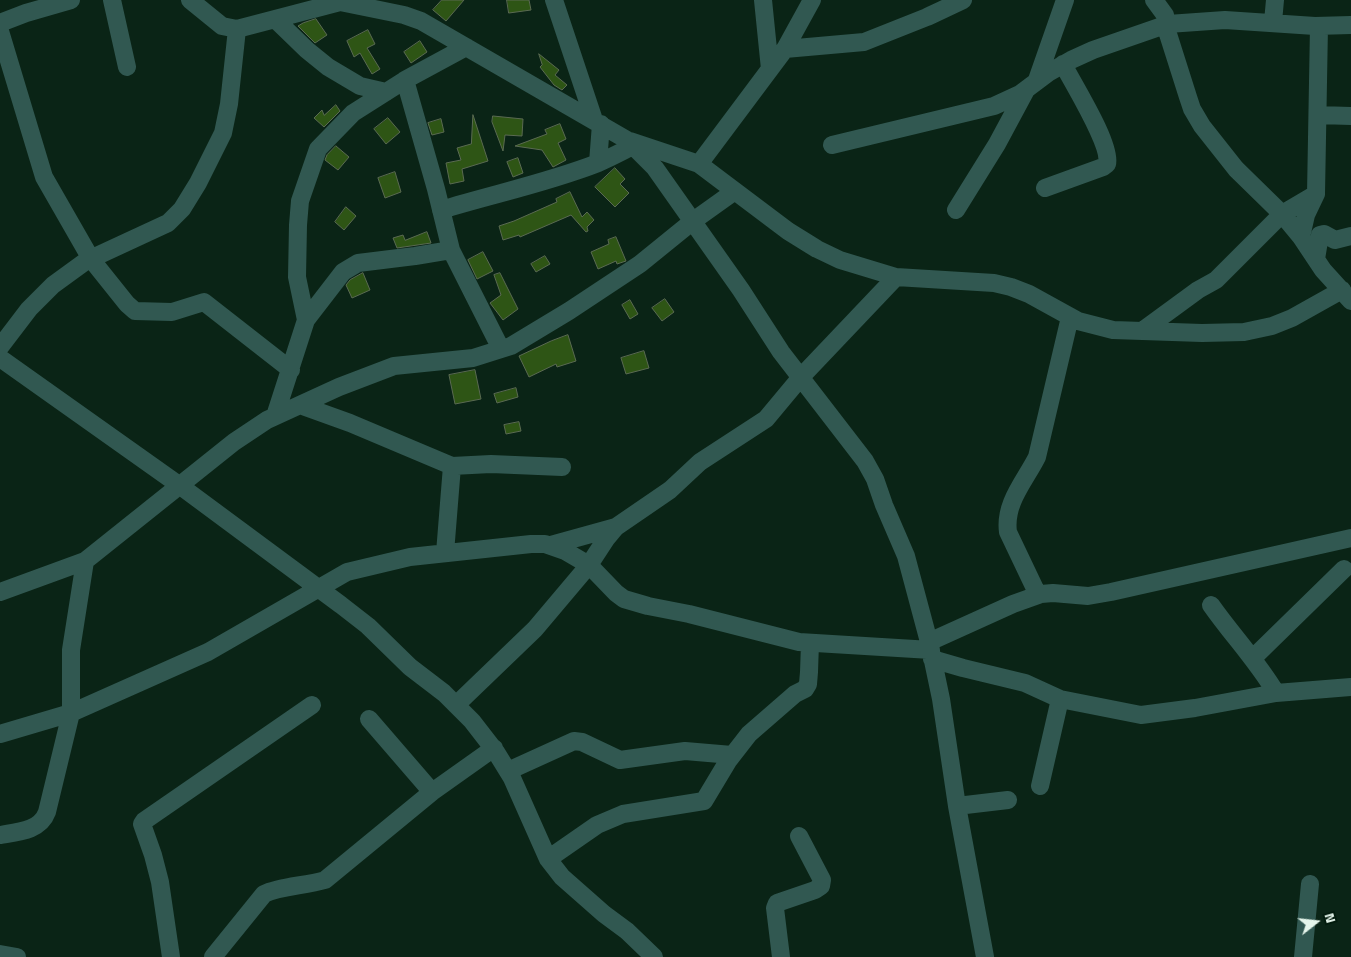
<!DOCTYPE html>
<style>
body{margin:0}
#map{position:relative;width:1351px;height:957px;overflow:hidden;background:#0a2416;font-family:"Titillium Web",sans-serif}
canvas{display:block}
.north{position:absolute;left:1291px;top:897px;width:50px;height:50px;-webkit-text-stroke:4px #021b0d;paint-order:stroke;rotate:74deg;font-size:14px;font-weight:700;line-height:20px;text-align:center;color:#e5f5eb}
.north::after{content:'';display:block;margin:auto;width:18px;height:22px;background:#e5f5eb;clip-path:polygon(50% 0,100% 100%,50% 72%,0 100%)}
</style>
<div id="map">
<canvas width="1351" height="957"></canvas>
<div class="north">N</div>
</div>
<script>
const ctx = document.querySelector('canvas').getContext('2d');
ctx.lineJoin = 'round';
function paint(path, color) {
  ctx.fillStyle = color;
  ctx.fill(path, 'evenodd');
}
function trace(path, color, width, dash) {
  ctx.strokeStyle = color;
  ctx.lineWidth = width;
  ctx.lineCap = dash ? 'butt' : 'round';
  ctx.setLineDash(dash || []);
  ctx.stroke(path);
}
const building = new Path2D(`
 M442 0H464L446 21 433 10Z
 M507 0H529L531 10 509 13Z
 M316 19 327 35 315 43 298 26 303 23Z
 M368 30 375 44 367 48 380 69 372 74 360 53 354 57 347 41Z
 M420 41 427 52 411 63 404 52Z
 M539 54 559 70 555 75 567 85 562 90 554 85 540 67 542 65Z
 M336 105 340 111 324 127 314 118 322 110 324 115Z
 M473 115 488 161 462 169 464 181 450 184 446 163 461 160 457 148 471 144Z
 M493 116 523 119 522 136 505 135 503 151 492 122Z
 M388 118 400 132 386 144 374 129Z
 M441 119 444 132 432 135 428 123Z
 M560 124 566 139 558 143 566 160 553 167 542 150 515 146 547 134 545 130Z
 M336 146 349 157 338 170 325 160 327 155Z
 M518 158 523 173 513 177 507 162Z
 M615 168 625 179 620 184 629 193 615 207 595 187Z
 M395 172 401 192 385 198 378 178Z
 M570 192 582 217 587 212 594 220 587 227 588 231 586 232 571 215 520 237 519 235 503 240 499 226 514 221 557 202 556 199Z
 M346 207 356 216 344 230 335 222Z
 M427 232 431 243 397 248 393 238 403 235 405 240Z
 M616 237 626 261 617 264 616 261 598 269 591 252 609 244 608 240Z
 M483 252 493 271 477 279 468 260Z
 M545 256 550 264 536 272 531 264Z
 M363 273 370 290 352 298 346 285 350 280Z
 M500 273 518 309 503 320 490 303 501 295 494 275Z
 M665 299 674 312 662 321 652 308Z
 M630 300 638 314 630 319 622 305Z
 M568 335 576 361 557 367 556 364 529 377 519 356 551 341Z
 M644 351 649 368 626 374 621 358Z
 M475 370 481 399 455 404 449 375Z
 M516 388 518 397 497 403 494 394Z
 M519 422 521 431 506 434 504 425Z`);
paint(building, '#2e5515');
trace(building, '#5a6a52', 1);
trace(new Path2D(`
 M112 0 127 67
 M190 0 222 26 237 29 340 2 404 15 421 21 627 140 655 168 741 290 781 352 865 461 875 479 884 505 906 556 929 642 941 699 957 806 985 957
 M554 0 594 120
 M763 0 770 69
 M1154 0 1165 15 1168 34 1188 97 1192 109 1202 126 1236 169 1282 214 1301 237 1323 270 1351 301
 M275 19 307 50 328 67 360 86 386 92
 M1273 22 1275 0
 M0 23 26 13 71 0
 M0 31 44 177 91 259 127 304 135 311 172 312 204 302 291 370
 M785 49 864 42 927 17 963 0
 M405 80 436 189 451 250 501 349
 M1037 80 1065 0
 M1318 115 1351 116
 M630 141 699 164 788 231 817 249 840 260 896 277 994 283 1011 287 1029 294 1078 321 1113 330 1202 333 1244 332 1272 326 1292 318 1342 290
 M832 145 994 106 1020 94 1048 73 1071 60 1093 50 1168 24 1225 20 1315 26 1351 25
 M598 163 601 124
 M699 164 785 49 812 0
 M1045 188 1103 167 1107 164C1112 145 1073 84 1063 64
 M441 210C493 194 547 183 598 163 610 158 621 152 633 146
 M956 210 997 144 1026 90
 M1301 237 1306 215 1316 194 1319 26
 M1316 259 1320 235 1324 234 1335 240 1351 236
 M306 320 297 277 298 225 300 201 318 149 353 113 405 80 466 47
 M1142 331 1198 290 1216 280 1282 214 1316 194
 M0 347 29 309 53 285 86 261 168 223 182 209 198 183 223 133 229 104 237 29
 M0 358 179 485 341 605 368 626 410 667 444 693 472 721 496 752 512 778 548 859 562 877 604 914 627 931 654 957
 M300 405 350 423 452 466 491 464 562 467
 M275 416 306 320 343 272 358 263 415 256 451 250
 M551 545 616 527
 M445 553 452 466
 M0 592 85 561 234 442 267 420 339 387 394 366 473 358 511 346 569 311 640 264 693 221 735 191
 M1038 595 1008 532C1004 503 1025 481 1037 457L1070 317
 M1211 605C1232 635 1257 661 1276 693
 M929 642 1013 604 1041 594 1053 593 1088 596 1111 592 1351 538
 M1253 658 1344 569
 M932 659 963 668 1025 683 1060 699 1141 715 1195 708 1276 693 1351 687
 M456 705 535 629 589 565 606 539 616 527 670 490 700 462 766 419 801 377 896 277
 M369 719 432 792
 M0 734 71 713 208 652 347 572 410 557 531 544H545L565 551 589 565 616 593 624 599 648 606 689 614 799 642 931 650
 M508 771 574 741 582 742 620 760 685 751 732 755
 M1040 786 1060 699
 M957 806 1008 800
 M0 835C18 832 40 831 47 812L71 713V650L85 561
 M548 859 597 825 623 814 704 801 728 761 749 734 795 694 805 689 808 684 809 672 810 643
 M0 954 17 957
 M171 957 160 882 153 855 142 824 144 821 312 705
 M213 957 264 894C280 886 305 886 325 880L432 792 494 748
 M781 957 775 908 777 903 815 890 821 886 822 880 799 836
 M1303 957 1310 884`), '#315851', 18);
</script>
